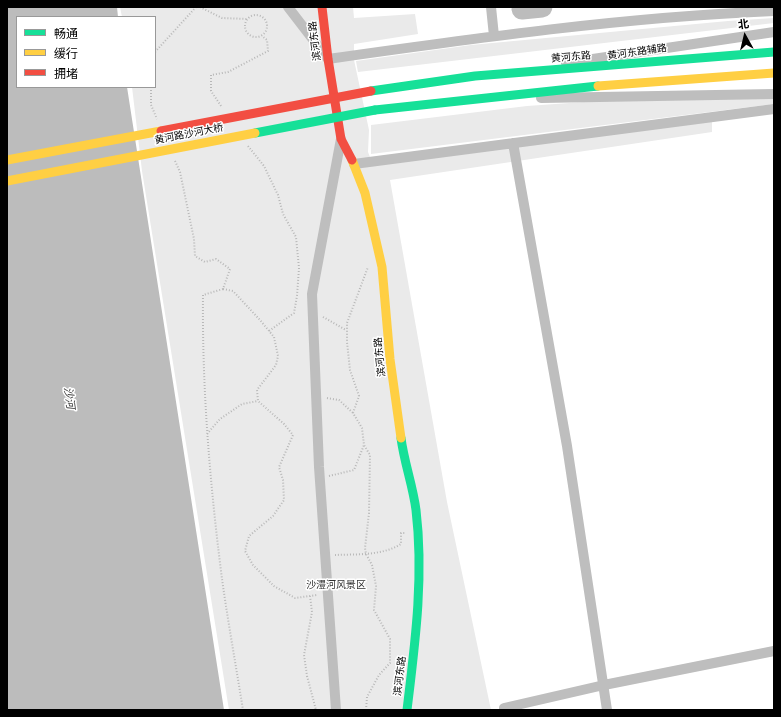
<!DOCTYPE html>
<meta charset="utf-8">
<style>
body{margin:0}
#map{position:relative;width:781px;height:717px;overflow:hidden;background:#fff;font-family:Mulish,"Noto Sans SC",sans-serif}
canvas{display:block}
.frame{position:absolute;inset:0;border:8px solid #000;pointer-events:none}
.legend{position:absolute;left:16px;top:16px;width:140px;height:72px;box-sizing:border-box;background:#fff;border:1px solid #999;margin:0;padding:5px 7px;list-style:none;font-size:12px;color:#000}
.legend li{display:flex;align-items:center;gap:8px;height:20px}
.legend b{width:20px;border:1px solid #999}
.north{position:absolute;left:725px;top:16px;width:40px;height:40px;-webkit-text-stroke:3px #fff;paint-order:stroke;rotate:352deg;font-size:11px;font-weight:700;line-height:16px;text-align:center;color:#000}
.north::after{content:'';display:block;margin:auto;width:14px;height:18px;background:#000;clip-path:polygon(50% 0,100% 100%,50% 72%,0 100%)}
</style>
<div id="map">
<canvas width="781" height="717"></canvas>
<div class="frame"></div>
<ul class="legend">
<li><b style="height:5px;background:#16e098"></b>畅通</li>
<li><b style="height:5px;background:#ffcf43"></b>缓行</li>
<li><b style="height:5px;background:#f24e42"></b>拥堵</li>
</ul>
<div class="north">北</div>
</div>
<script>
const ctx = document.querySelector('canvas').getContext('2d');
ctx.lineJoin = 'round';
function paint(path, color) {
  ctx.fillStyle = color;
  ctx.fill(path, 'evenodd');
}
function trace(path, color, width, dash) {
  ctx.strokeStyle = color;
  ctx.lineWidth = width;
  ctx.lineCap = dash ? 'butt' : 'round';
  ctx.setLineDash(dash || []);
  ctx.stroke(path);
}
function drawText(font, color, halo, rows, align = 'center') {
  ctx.font = font + ' Mulish,"Noto Sans SC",sans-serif';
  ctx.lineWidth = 3;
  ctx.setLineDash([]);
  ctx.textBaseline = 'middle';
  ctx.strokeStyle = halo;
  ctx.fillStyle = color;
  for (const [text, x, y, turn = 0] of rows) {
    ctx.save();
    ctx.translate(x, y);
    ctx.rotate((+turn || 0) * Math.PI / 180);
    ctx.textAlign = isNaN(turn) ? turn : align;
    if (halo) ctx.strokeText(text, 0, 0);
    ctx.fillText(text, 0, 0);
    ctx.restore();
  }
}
paint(new Path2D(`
 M120 7H353L354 18 415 14 418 34 354 44V60L369 130 368 152 373 165 712 121V132L390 180 447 502 491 710H229L142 171 132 87H155V17H122Z
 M774 18V23L358 72 356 61 471 45 728 21Z
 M774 96V104L371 154V125L527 106 612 100Z`), '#eaeaea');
paint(new Path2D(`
 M7 7H117L118 17H17V87H127L224 710H7Z`), '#bcbcbc');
trace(new Path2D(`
 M522 9 542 7`), '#bcbcbc', 21);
trace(new Path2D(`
 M200 7 222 18 247 19
 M245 26a11 11 0 1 1 22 0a11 11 0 1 1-22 0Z
 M155 52 196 7
 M151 87V105L157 119
 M221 106 211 91V75L228 72 268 51 267 40 262 36
 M248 146 264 166 278 195 283 214 296 237 299 268 297 296 294 313 269 331
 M175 161 180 172 194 239 195 256 205 262 216 259 230 269 223 289 203 295C202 390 210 485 222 579 228 622 236 666 243 710
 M223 289 233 291 260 320 274 337 278 356 276 365 257 390 258 401 284 424 293 435 279 467 283 480 284 500 273 516 249 536 245 551 253 565 274 586 295 598 317 595
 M323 317 346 330
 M327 398 339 400 353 413
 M207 434 220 419 242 404 258 401
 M329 476 354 470 364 445
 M335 555C356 554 382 556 401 544V533H406
 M310 596 312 612 304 655 307 676 316 710
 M366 710 367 697 379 675 390 663V639L374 610 376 586 372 565 366 554 365 548 369 513 370 455 364 445 362 428 353 413 359 396 350 370 347 342V323L368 267`), '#b8b8b8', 2, [1, 2]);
trace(new Path2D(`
 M288 7 328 59C476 38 625 17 774 11
 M491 7 494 36
 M566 63 774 32
 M541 98 774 94
 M513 143 567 446 607 710
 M354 164 774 109
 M336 710 319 467 312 294 341 139
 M504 710V708L604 685 774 651`), '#bebebe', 10);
trace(new Path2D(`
 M371 91 475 76 774 52
 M375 110 598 86
 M401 438C404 462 413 486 416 510 424 577 415 644 407 710`), '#16e098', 9);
trace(new Path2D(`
 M598 86 774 73
 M352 160 365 193 382 267 390 359 401 438`), '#ffcf43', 9);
trace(new Path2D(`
 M322 7 328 59 341 139 352 160`), '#f24e42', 9);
trace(new Path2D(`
 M255 133 375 110`), '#16e098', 9);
trace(new Path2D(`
 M7 160 161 131
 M7 181 255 133`), '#ffcf43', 9);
trace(new Path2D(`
 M161 131 371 91`), '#f24e42', 9);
drawText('10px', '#000', '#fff', [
 ["滨河东路",315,41,-97],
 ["黄河东路辅路",637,52,-8],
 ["黄河东路",571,57,-5],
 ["黄河路沙河大桥",189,134,-11],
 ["滨河东路",380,357,-96],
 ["滨河东路",400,676,-83]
]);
drawText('10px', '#2f2f2f', '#fff', [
 ["沙澧河风景区",336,585]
]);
drawText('italic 11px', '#404040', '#fff', [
 ["沙河",69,398,82]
]);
</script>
